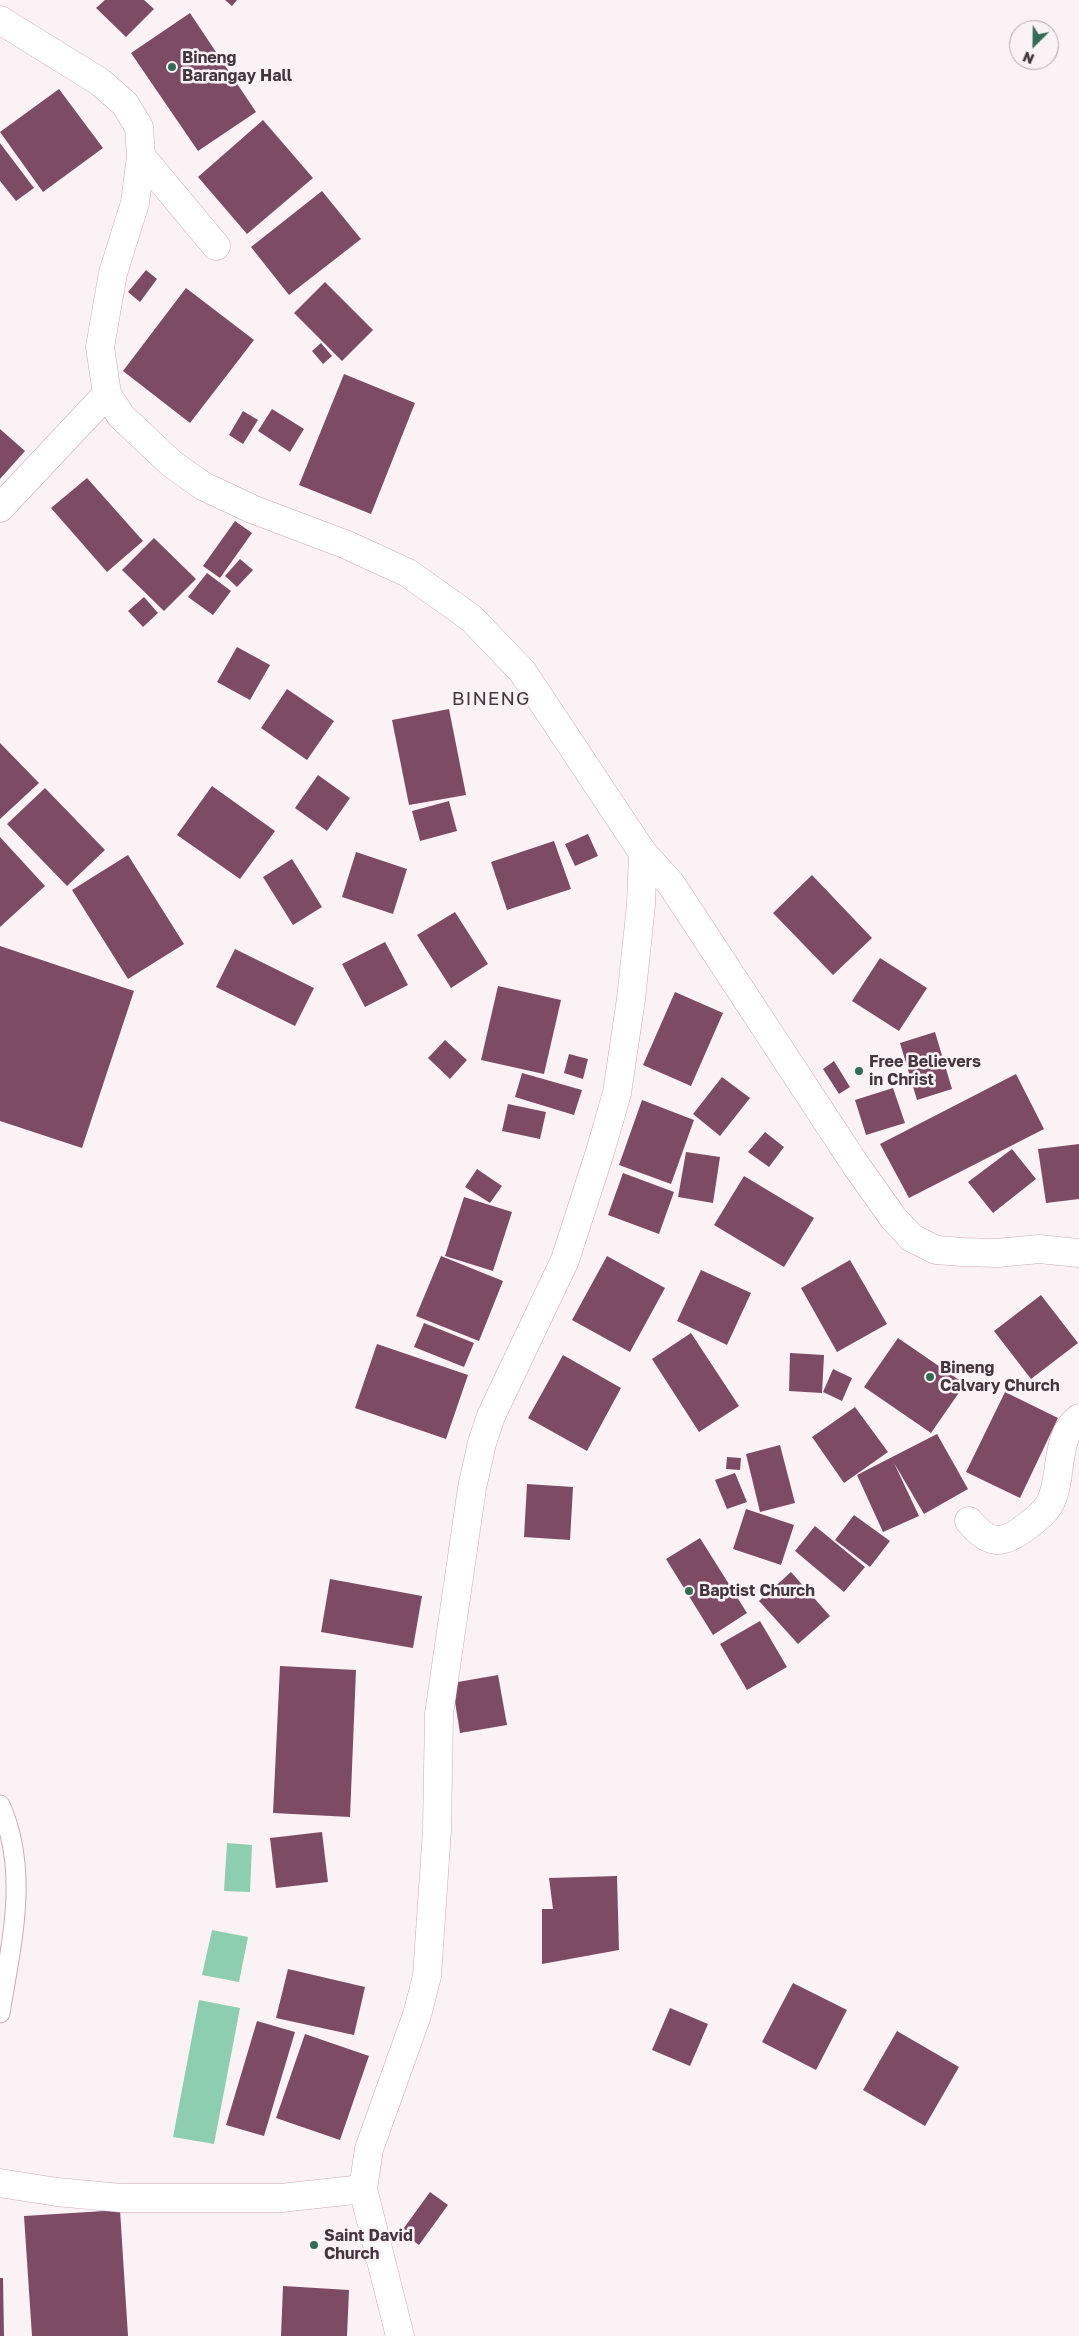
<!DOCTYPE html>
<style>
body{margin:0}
#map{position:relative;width:1079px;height:2336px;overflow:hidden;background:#faf2f5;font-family:"Golos Text",sans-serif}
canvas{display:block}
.north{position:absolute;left:1009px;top:20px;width:50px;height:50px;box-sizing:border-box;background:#faf2f5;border:1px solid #b2a6ab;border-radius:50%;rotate:203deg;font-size:14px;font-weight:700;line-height:20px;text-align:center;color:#45353c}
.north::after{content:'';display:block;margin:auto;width:18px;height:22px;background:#336c54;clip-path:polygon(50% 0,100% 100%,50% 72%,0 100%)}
</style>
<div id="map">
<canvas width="1079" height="2336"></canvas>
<div class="north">N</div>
</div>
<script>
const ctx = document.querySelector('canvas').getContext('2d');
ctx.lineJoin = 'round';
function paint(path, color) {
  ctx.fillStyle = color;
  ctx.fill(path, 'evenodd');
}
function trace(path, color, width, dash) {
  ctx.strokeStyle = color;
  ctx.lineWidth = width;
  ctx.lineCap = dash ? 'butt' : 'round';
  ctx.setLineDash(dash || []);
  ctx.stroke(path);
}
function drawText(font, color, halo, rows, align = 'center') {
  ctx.font = font + ' "Golos Text",sans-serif';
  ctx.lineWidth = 5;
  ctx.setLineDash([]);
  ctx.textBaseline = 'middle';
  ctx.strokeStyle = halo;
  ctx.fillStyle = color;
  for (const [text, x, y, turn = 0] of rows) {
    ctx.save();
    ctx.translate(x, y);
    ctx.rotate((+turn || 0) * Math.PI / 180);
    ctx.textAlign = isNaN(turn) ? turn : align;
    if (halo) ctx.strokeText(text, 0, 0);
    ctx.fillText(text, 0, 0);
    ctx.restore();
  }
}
paint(new Path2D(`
 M227 1843 252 1845 250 1892 224 1891Z
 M212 1930 248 1937 239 1982 202 1975Z
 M199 2000 240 2008 214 2144 173 2137Z`), '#8eceb0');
paint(new Path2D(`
 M105 0H144L154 9 126 37 96 8Z
 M225 0H237L232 6Z
 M190 13 256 112 198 151 131 53Z
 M59 89 103 148 43 192 0 132Z
 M263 120 313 178 247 234 198 177Z
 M0 143 34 188 16 201 0 181Z
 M322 191 361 239 289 295 251 247Z
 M146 270 157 279 140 302 128 292Z
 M325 282 373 330 342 361 294 313Z
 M186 288 254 340 190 423 123 371Z
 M321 343 332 356 323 364 312 351Z
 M344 374 415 403 371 514 299 485Z
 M272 409 304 429 290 452 258 431Z
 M243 411 258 420 243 444 229 435Z
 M0 429 25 451 0 479Z
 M87 478 143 541 107 572 51 508Z
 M235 521 252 533 220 578 203 566Z
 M154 538 196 579 164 611 122 570Z
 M240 559 253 570 237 587 225 576Z
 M207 573 231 591 213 615 188 597Z
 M144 597 158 613 143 627 128 611Z
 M237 647 270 665 250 700 217 682Z
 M287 689 334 721 307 760 261 728Z
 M449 709 466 795 409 805 392 720Z
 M0 743 39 783 0 819Z
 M318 775 350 798 327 831 295 808Z
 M212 786 275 831 240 879 177 835Z
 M45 788 105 850 67 886 7 824Z
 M449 801 457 831 420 841 412 811Z
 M588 834 598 856 575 866 565 844Z
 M0 837 45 886 0 927Z
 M554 841 571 889 507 910 491 862Z
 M356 852 407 869 393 914 342 897Z
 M128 855 184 944 128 979 72 890Z
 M292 859 322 907 293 925 263 877Z
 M812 875 872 938 833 975 773 913Z
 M455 912 488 964 451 988 417 935Z
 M385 942 408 985 365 1007 342 964Z
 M0 946 134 991 82 1148 0 1121Z
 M235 949 314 988 295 1026 216 987Z
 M880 958 927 988 899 1031 852 1001Z
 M498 986 561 1000 544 1074 481 1060Z
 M675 992 723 1013 691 1086 643 1065Z
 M935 1032 952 1089 917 1100 900 1043Z
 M445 1040 467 1060 450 1079 428 1058Z
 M569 1054 588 1059 583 1079 564 1073Z
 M834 1061 850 1087 839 1094 823 1069Z
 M522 1073 582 1090 574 1115 515 1097Z
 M1016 1074 1044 1129 909 1198 880 1144Z
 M722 1077 750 1098 720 1136 693 1114Z
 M893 1088 905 1123 866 1135 855 1100Z
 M642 1100 694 1120 671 1184 619 1165Z
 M508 1104 546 1112 540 1139 502 1131Z
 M765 1132 784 1147 769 1167 748 1152Z
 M1079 1144V1199L1046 1203 1038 1149Z
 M1012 1149 1036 1179 993 1213 968 1182Z
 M686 1152 720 1157 713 1203 678 1197Z
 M477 1169 502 1186 490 1203 465 1187Z
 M623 1173 674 1192 659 1234 608 1215Z
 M744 1176 814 1218 784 1267 714 1225Z
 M464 1197 512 1212 493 1271 445 1256Z
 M441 1256 503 1281 479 1341 416 1316Z
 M607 1256 665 1288 630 1352 572 1320Z
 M850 1260 887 1324 837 1352 801 1288Z
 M701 1270 751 1293 727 1345 677 1321Z
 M1041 1295 1078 1343 1031 1379 994 1331Z
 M424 1323 474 1343 464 1367 414 1347Z
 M691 1333 739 1406 699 1432 652 1359Z
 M898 1338 965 1384 931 1433 864 1387Z
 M377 1344 468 1375 446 1439 355 1408Z
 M790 1353 824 1355 822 1393 789 1391Z
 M563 1355 621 1388 587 1451 528 1418Z
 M833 1369 852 1378 842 1401 823 1392Z
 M1005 1392 1058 1418 1020 1498 966 1472Z
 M855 1407 888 1452 844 1483 812 1437Z
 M937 1434 968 1489 924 1514 894 1463 919 1516 883 1532 857 1475Z
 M780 1445 795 1503 760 1512 746 1454Z
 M727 1457 741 1458 740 1470 726 1469Z
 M735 1473 747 1502 727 1509 715 1480Z
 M527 1484 573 1487 570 1540 524 1537Z
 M746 1509 794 1525 781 1565 733 1549Z
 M854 1515 890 1541 870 1567 835 1540Z
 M815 1526 865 1567 844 1592 795 1551Z
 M700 1538 747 1613 713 1635 666 1559Z
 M791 1572 830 1616 798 1644 759 1601Z
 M330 1579 422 1596 413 1648 321 1632Z
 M760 1621 787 1667 747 1690 720 1644Z
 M280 1666 356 1670 350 1817 273 1813Z
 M498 1675 507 1725 460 1733 452 1683Z
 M322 1832 328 1882 276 1888 270 1838Z
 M617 1876 619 1950 542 1964V1909H553L549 1878Z
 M288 1969 365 1987 354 2035 276 2018Z
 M793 1983 847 2010 816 2070 762 2042Z
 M670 2008 708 2024 690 2066 652 2050Z
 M257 2021 295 2032 264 2136 226 2125Z
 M897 2031 959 2067 925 2126 863 2090Z
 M305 2034 369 2056 340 2140 276 2118Z
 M430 2192 448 2205 419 2245 401 2232Z
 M120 2210 128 2336H32L24 2216Z
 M0 2278H3L4 2336H0Z
 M283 2286 349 2290 347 2336H281Z`), '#7e4b65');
const service = new Path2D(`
 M0 1805C30 1872 11 1944 0 2013`);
const minor = new Path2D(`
 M141 156 216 246
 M0 508 107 394
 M643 853 671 884 855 1164 894 1219 912 1238 936 1250 963 1252 997 1253 1039 1249 1079 1253
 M969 1521C989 1545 1002 1546 1027 1526 1034 1521 1044 1513 1049 1505 1064 1479 1053 1438 1079 1418
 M0 2183 57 2192 121 2198H281L363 2189`);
const tertiary = new Path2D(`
 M0 20 100 82 125 104 139 127 141 156 135 203 113 273 100 347 107 394 121 416 172 464 203 486 252 509 347 545 408 573 471 618 522 671 643 853 641 905 631 999 617 1093 600 1152 565 1260 491 1416 482 1443 472 1488 439 1714 437 1830 427 1976 417 2015 369 2149 363 2189 400 2336`);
trace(service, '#cea8ba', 21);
trace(minor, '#cea8ba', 29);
trace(tertiary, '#cea8ba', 29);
trace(service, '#fff', 19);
trace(minor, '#fff', 28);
trace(tertiary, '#fff', 28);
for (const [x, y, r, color] of [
 [172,67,5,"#336c54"],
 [859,1071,5,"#336c54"],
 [930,1377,5,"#336c54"],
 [689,1591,5,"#336c54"],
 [314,2245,5,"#336c54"]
]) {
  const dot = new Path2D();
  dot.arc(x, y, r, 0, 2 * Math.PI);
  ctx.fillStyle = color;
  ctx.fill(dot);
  trace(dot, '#faf2f5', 2);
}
drawText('bold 16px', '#45353c', '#faf2f5', [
 ["Bineng",182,58],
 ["Barangay Hall",182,76],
 ["Free Believers",869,1062],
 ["in Christ",869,1080],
 ["Bineng",940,1368],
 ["Calvary Church",940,1386],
 ["Baptist Church",699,1591],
 ["Saint David",324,2236],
 ["Church",324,2254]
], 'left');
ctx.letterSpacing = '1px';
drawText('19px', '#45353c', '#faf2f5', [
 ["BINENG",491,699]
]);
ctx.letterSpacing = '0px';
</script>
